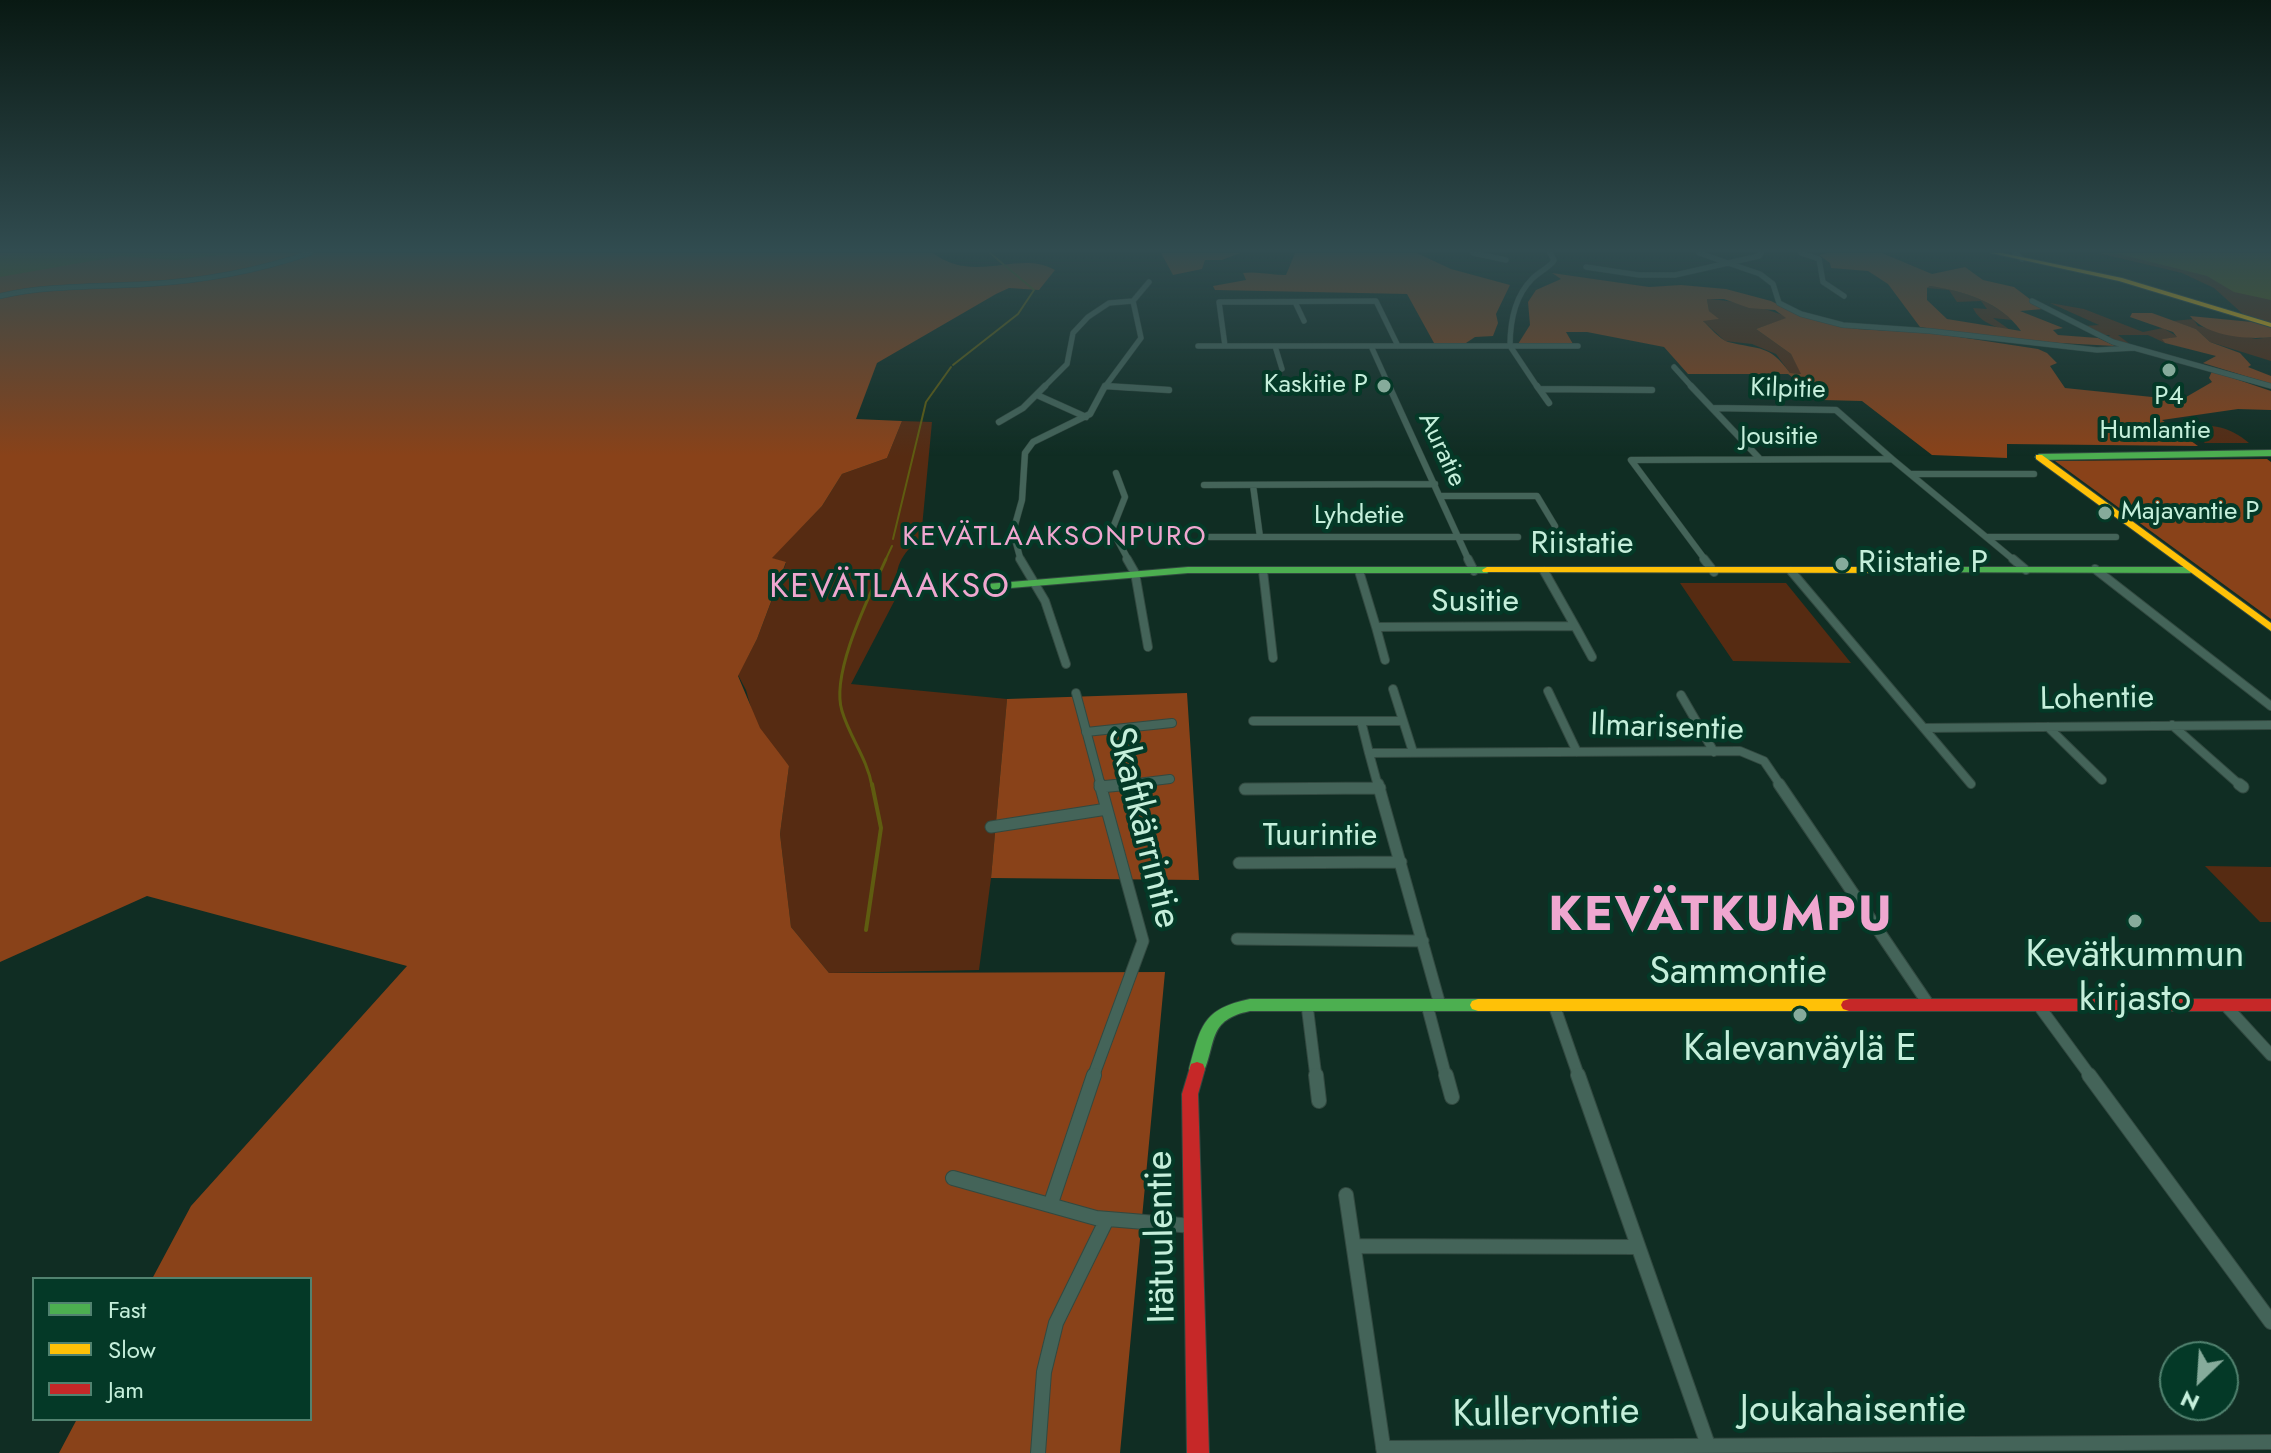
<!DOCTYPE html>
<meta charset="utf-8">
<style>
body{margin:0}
#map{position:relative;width:2271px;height:1453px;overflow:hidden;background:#102d23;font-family:Jost,sans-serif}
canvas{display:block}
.legend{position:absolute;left:32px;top:1277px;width:280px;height:144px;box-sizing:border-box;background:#043927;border:2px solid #51826f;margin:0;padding:10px 14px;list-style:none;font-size:24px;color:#c5efdb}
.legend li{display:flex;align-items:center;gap:16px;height:40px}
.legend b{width:40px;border:2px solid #51826f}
.north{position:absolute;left:2159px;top:1341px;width:80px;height:80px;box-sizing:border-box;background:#043927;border:2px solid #51826f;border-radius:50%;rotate:205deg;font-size:22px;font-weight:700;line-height:32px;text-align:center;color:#c5efdb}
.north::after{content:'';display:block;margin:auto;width:28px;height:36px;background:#86ab9b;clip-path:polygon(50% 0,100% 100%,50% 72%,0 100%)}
</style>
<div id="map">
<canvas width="2271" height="1453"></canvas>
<ul class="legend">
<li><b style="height:10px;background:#4caf50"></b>Fast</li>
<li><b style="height:10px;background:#ffc107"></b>Slow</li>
<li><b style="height:10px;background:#c62828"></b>Jam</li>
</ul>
<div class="north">N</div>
</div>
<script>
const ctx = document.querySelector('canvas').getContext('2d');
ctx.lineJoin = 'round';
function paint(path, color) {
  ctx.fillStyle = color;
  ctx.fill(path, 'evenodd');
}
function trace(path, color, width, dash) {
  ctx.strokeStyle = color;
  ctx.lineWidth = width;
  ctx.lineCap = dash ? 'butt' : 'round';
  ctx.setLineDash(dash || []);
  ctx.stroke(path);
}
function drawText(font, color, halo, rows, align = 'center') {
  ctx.font = font + ' Jost,sans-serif';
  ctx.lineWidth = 8;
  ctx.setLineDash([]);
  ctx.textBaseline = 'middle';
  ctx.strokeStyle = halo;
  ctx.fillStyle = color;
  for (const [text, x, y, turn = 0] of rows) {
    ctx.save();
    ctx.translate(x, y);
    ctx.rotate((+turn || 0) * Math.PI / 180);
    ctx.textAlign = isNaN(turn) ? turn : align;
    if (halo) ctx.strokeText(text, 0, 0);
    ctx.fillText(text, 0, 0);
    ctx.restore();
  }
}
paint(new Path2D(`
 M2098 253H2271V323L2244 315 2214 288 2182 273Z
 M1930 286C1959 290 1990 299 2012 320L1993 318 2016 334C2000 328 1980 324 1973 308L1987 309 1981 301 1957 302 1949 290 1927 288Z
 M1707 299C1724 299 1774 309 1788 318L1756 329 1791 354 1802 374 1790 373 1776 354 1752 344 1725 341 1702 320 1718 319 1709 311Z
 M2050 303 2084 309 2143 332 2163 328 2178 337 2163 339 2165 343 2148 335H2118L2131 345 2166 354 2115 341 2108 337 2110 335H2102L2085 326 2099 325Z
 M2193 319 2198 326 2256 339 2271 337V361L2210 342 2196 329 2173 321Z
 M902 421 932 422 921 538C901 554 893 568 898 594L851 684 1007 699 991 878 979 970 829 973 791 927 780 834 789 766 757 729 746 690 738 675 757 639 786 563 771 558 822 506 842 474 887 458Z
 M2182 425C2209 425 2227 424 2249 443H2205Z
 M1680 583H1786L1851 663 1733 661Z
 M2205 866 2271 867V922H2260Z`), '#562b12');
paint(new Path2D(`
 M0 253H933C975 285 1019 249 1055 270L1039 290 1009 288 996 294 877 363 856 419 902 421 887 458 842 474 822 506 772 558 786 562 757 639 738 676 760 728 789 766 780 834 791 927 829 973 1165 972 1120 1453H59L77 1419H310V1279H152L191 1206 407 966 147 896 0 962Z
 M1161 253H1240L1222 260H1205L1202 269 1173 275Z
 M1295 253H1417L1451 269 1510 285 1496 314 1498 323 1493 336 1475 337 1466 343H1434L1407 294 1215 290 1213 286 1246 280 1243 273C1256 271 1272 275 1286 275Z
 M1828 253H1882L1932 274 1965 267 1983 280 2014 287 2043 309 2020 311 2063 328 2053 330 2058 335 2098 338 2115 346 2004 340 1920 327 1888 284 1868 271 1831 268 1830 263 1819 255ZM1930 286C1963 291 2001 302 2021 331L1947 319 1927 300V288Z
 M1552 273 1649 287 1681 285 1726 289 1771 301 1804 317 1857 329 1933 333 2038 349 2047 353 2057 363 2050 366 2065 388 2181 400 2212 382 2209 378 2212 371 2271 391V410L2238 409 2162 420 2198 446 2007 444V458L1932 455 1862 401 1823 400 1788 374H1688L1664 347 1587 332H1566L1573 344H1518L1530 325 1528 302 1536 290 1561 279ZM1707 299H1724L1749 308 1775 310 1786 318 1756 329 1791 354 1801 374 1790 373C1769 344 1760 350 1728 342 1719 339 1710 327 1703 321L1719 319 1709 311Z
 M2132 313H2152L2196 329 2210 342 2240 353 2251 365 2248 367 2271 376V384L2203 363 2216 356 2165 343 2162 339 2177 337 2173 332 2130 317Z
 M2190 316 2252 322 2271 327V337C2247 340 2206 336 2190 316Z
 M2267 459 2271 462V619L2055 461Z
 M1187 693 1199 880 991 878 1007 699Z`), '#894219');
paint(new Path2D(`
 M19 253H238L176 260 120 256 0 277V256Z
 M2115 253H2271V300L2234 292 2207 276Z`), '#5f5c10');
trace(new Path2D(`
 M953 365 1018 314 1034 290 990 253
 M893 539 926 402 951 367
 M885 561 892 546`), '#5f5c10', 2);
trace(new Path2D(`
 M872 786C867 758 850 738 842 711 830 673 870 595 886 559`), '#5f5c10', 3);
trace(new Path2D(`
 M866 930 881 828 872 784`), '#5f5c10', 4);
const streetFar4 = new Path2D(`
 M1473 253 1506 260
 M1699 253 1760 274 1773 284 1779 303 1801 314 1843 325 1930 331 2097 350 2135 348
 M1801 253 1819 259 1823 282 1844 296
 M2015 253 2022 259
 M1586 267 1639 275H1675L1759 256 1761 253
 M0 296C49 285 98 287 147 284 203 281 257 271 310 253
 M2032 301 2113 342 2271 386
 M1295 302 1304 321
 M1198 346H1578
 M1225 346 1219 302 1376 301 1398 346
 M1275 346 1282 369
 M1371 346 1390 388
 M1510 346C1510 322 1514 297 1532 279 1538 273 1546 269 1552 263L1554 260 1550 253
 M1510 346 1538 388
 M1674 367 1693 388
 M1105 386 1130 388
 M1043 388 1067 364 1073 333 1088 317 1109 303 1133 301
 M1104 388 1141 338 1133 301 1149 282`);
const streetFar3 = new Path2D(`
 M1105 386 1169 390
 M1389 386 1469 561
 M1537 386 1549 403
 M1691 386 1759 458
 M1540 389 1652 390
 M1037 395 1086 417
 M1712 408 1836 410 1892 459
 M999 422 1023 408 1045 386
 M1116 473 1125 497 1112 530 1129 561
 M1911 474H2034
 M1204 485 1435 484
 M1253 485 1260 537
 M1441 496H1537L1555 526
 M1210 537H1518
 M1987 537H2116
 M1021 561 1013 532 1022 500 1025 453 1033 442 1090 414 1105 386
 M1706 561 1631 460 1892 459 2015 561`);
const streetFar2 = new Path2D(`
 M1020 559 1045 601 1066 664
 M1127 559 1135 573 1148 647
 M1468 559 1474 571
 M1704 559 1714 572
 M2013 559 2026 570
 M2095 569 2271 706
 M1263 571 1273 658
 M1359 571 1376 627 1575 626 1544 571
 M1791 571 1971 784
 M1575 626 1592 657
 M1376 627 1385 660
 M1393 689 1413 752
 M1548 691 1577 752
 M1076 693 1101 786
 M1681 695 1714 752
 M1253 721H1403
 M1361 721 1369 753
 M2172 725 2241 786
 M2048 727 2102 780
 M1924 728 2271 725
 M1086 732 1172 723
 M1113 786 1170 779
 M1378 786 1369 753 1740 751 1764 761 1781 786`);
const streetFar1 = new Path2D(`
 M1378 784 1440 1005
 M1779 784 1929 1005
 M2239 784 2243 787
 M1100 787 1130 784
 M1245 789 1380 788
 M991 827 1107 809
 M1239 863 1401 862
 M1237 939 1423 941
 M1307 1005 1316 1077
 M1427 1005 1446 1077
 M1554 1005 1579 1077
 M2039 1006 2091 1077
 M2226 1006 2271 1055
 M1093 1077 1143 941 1100 784`);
const street = new Path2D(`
 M1316 1075 1319 1101
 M1446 1075 1452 1097
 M1578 1075 1708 1445
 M2089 1075 2271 1322
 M953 1178 1096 1218 1193 1226
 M1346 1195 1384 1453
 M1051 1203 1094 1075
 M1354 1246 1637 1247
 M1383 1448 2271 1442
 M1038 1453 1044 1372 1056 1323 1107 1219`);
const fast = new Path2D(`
 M2271 450V456L2039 460 2035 457 2039 454Z
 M1188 567H1487L1492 570 1487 573H1188L975 591 970 588 975 585Z
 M1902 567H2190L2195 570 2190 573 1898 572 1897 570Z
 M1250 999H1478L1484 1001 1486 1005 1484 1009 1478 1011H1250C1207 1020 1217 1042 1203 1074L1197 1076 1191 1074 1189 1069C1201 1026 1202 1009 1250 999Z`);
const slow = new Path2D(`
 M1991 253H2002L2122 278 2271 323V327L2119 281Z
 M2036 455H2042L2271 623V631L2036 459Z
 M1487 567H1902L1907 570 1902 573 1483 572 1482 570Z
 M1478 999H1849L1855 1001 1857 1005 1855 1009 1849 1011H1478L1472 1009 1470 1005 1472 1001Z`);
const jam = new Path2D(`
 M1849 999H2271V1011H1849L1843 1009 1841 1005 1843 1001Z
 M1197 1062 1203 1064 1205 1069 1198 1094 1209 1453H1187L1182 1094 1191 1064Z`);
trace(streetFar4, '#324940', 6);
trace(streetFar3, '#324940', 7);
trace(streetFar2, '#324940', 10);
trace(streetFar1, '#324940', 13);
trace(street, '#324940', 16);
trace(fast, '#324940', 2);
trace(slow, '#324940', 2);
trace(jam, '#324940', 2);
trace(streetFar4, '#446459', 5);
trace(streetFar3, '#446459', 6);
trace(streetFar2, '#446459', 8);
trace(streetFar1, '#446459', 11);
trace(street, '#446459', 14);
paint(fast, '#4caf50');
paint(slow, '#ffc107');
paint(jam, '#c62828');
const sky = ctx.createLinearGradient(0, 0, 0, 456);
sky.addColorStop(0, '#091913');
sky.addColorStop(0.55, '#314c50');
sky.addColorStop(1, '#314c5000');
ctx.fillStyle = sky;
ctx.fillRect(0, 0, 2271, 456);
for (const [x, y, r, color] of [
 [2169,370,8,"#86ab9b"],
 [1384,386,8,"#86ab9b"],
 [2105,513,8,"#86ab9b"],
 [1842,564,8,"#86ab9b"],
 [2135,921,8,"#86ab9b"],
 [1800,1015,8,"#86ab9b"]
]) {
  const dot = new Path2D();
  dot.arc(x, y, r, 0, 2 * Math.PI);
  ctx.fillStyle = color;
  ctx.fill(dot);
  trace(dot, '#043927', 3);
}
drawText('26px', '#c5efdb', '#043927', [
 ["Kaskitie P",1368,386],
 ["P4",2169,398,"center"],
 ["Majavantie P",2121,513,"left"]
], 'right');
drawText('26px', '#c5efdb', '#043927', [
 ["Kilpitie",1788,390,2],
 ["Humlantie",2155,432],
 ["Jousitie",1779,438],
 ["Auratie",1441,450,65],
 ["Lyhdetie",1359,517]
]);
ctx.letterSpacing = '2px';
drawText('28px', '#efa7d0', '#043927', [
 ["KEVÄTLAAKSONPURO",1055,538]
]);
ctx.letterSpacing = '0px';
drawText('32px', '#c5efdb', '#043927', [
 ["Riistatie",1582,545],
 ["Susitie",1475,603],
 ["Lohentie",2097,700,-1],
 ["Ilmarisentie",1667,729,2],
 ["Tuurintie",1320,837]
]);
drawText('32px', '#c5efdb', '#043927', [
 ["Riistatie P",1858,564]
], 'left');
ctx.letterSpacing = '2px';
drawText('34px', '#efa7d0', '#043927', [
 ["KEVÄTLAAKSO",890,589]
]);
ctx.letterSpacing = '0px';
drawText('38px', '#c5efdb', '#043927', [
 ["Skaftkärrintie",1142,828,76],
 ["Sammontie",1738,974],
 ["Itätuulentie",1163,1237,-91],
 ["Joukahaisentie",1853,1412],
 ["Kullervontie",1546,1415,-1]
]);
drawText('38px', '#c5efdb', '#043927', [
 ["Kevätkummun",2135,957],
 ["kirjasto",2135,1001],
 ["Kalevanväylä E",1800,1051]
]);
ctx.letterSpacing = '2px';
drawText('bold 48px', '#efa7d0', '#043927', [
 ["KEVÄTKUMPU",1721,918]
]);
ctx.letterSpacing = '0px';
</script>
